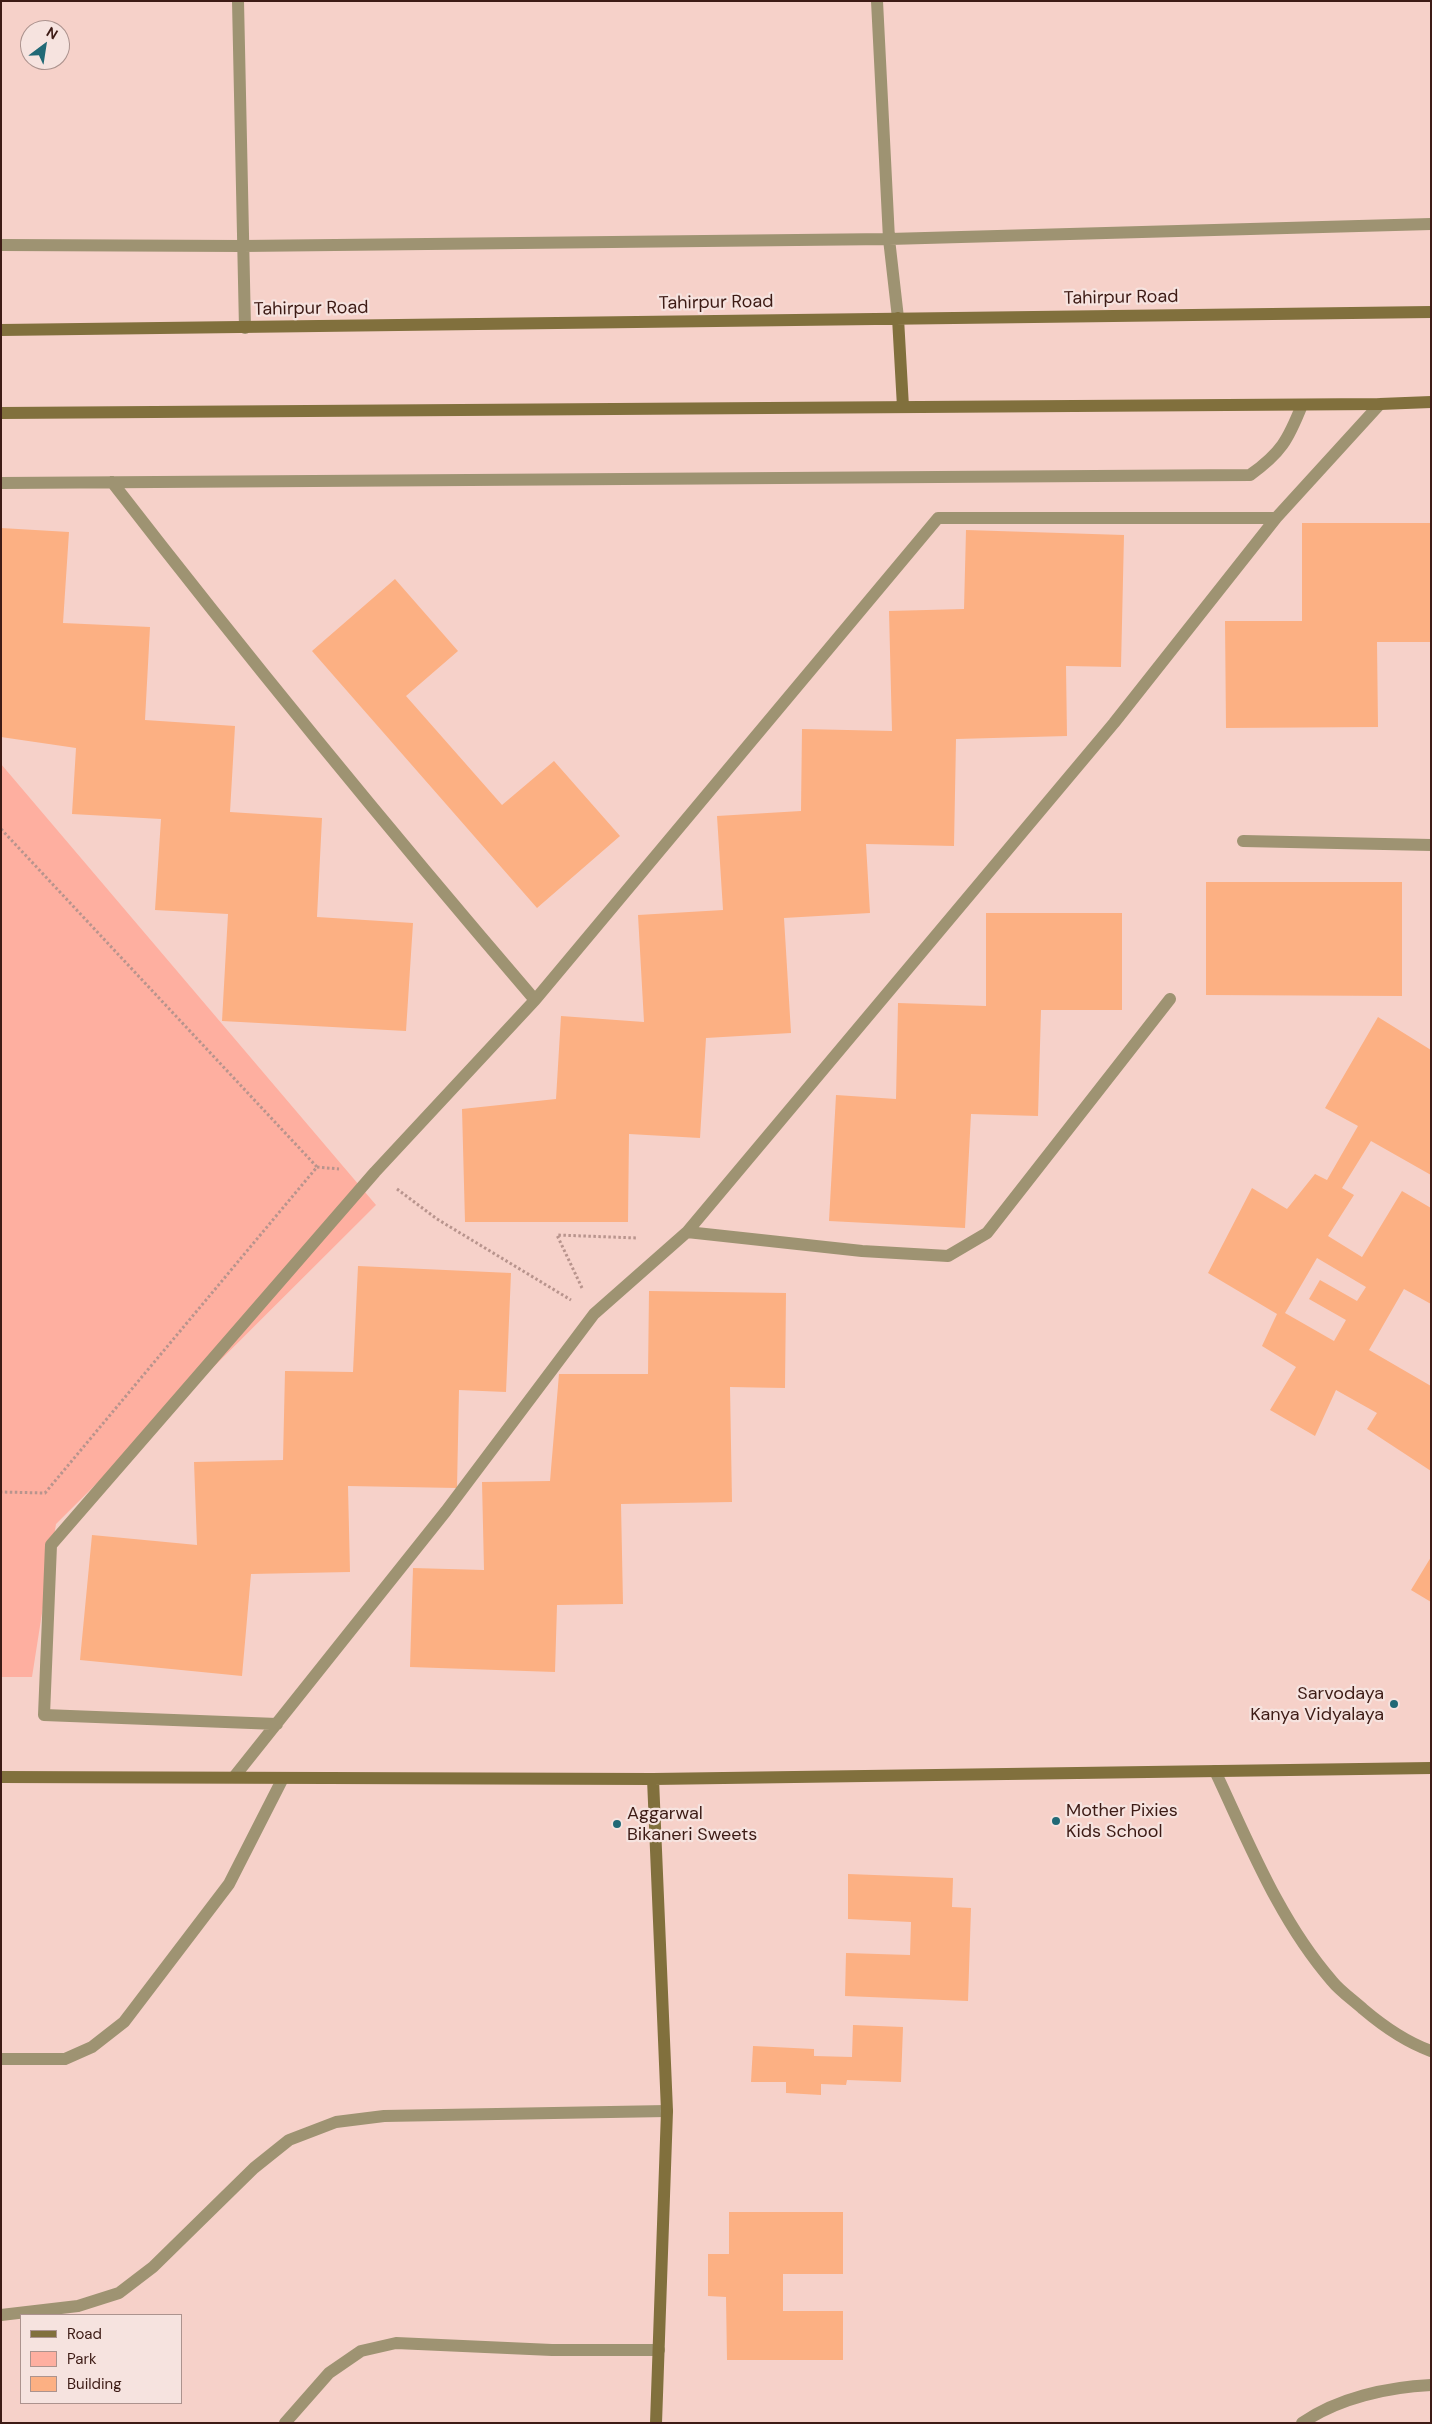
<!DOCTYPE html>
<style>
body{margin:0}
#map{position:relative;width:1432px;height:2424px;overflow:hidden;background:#f6d1c9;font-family:"DM Sans",sans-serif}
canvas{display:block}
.frame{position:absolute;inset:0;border:2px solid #3d1b15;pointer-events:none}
.legend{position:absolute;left:20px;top:2314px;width:162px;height:90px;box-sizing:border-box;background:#f6e3df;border:1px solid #ac938e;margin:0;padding:6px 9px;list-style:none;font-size:15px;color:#3d1b15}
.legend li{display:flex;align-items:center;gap:10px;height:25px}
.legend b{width:25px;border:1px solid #ac938e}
.north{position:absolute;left:20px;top:20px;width:50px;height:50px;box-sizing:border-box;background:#f6e3df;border:1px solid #ac938e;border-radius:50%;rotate:31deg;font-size:14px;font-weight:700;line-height:20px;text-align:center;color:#3d1b15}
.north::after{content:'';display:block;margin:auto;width:18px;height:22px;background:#216976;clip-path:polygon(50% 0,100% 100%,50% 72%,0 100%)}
</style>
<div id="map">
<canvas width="1432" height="2424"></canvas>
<div class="frame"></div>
<ul class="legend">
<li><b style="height:6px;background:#81703d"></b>Road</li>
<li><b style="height:14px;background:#feafa0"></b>Park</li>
<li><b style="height:14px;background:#fcb083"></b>Building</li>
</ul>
<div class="north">N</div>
</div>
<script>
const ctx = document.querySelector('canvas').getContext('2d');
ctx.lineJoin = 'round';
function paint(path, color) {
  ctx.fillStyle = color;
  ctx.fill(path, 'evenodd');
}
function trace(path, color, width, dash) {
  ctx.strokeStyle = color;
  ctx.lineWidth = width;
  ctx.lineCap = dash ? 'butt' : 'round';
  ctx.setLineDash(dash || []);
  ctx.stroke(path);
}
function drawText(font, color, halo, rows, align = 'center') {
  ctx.font = font + ' "DM Sans",sans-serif';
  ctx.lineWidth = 4.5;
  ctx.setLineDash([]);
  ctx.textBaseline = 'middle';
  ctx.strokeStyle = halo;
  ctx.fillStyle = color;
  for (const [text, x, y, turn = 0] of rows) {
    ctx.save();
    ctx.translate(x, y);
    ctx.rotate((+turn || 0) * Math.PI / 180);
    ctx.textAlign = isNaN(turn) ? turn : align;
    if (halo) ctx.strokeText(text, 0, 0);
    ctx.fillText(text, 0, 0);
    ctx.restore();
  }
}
paint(new Path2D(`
 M1 764 376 1205 56 1524 32 1677H1Z`), '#feafa0');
paint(new Path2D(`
 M1302 523H1431V642H1377L1378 727 1226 728 1225 621H1302Z
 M1 528 69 532 63 623 150 627 145 720 235 726 230 812 322 818 317 917 413 923 406 1031 222 1021 228 914 155 910 161 819 72 814 76 748 1 737Z
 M966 530 1124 535 1121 667 1066 666 1067 736 956 739 954 846 866 844 870 913 784 918 791 1033 706 1038 700 1138 629 1134 628 1222H465L462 1109 556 1099 561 1016 644 1022 638 915 723 910 717 816 801 811 802 729 892 731 889 611 964 609Z
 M395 579 458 651 406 696 502 805 554 761 620 836 537 908 312 651Z
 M1206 882H1402V996L1206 995Z
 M986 913H1122V1010H1041L1038 1116 971 1114 965 1228 829 1221 836 1095 896 1099 898 1003 986 1006Z
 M1378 1017 1431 1050V1175L1371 1141 1342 1188 1354 1195 1328 1236 1362 1257 1402 1191 1431 1208V1304L1404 1289 1369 1350 1431 1386V1471L1367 1429 1377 1413 1336 1390 1315 1436 1270 1410 1296 1367 1262 1346 1277 1314 1208 1273 1252 1188 1287 1209 1315 1174 1327 1180 1358 1126 1325 1108ZM1317 1258 1366 1287 1357 1301 1320 1280 1309 1299 1346 1320 1334 1341 1285 1313Z
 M358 1266 511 1273 506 1392 459 1390 457 1488 348 1486 350 1572 251 1574 242 1676 80 1660 92 1535 197 1545 194 1462 283 1460 285 1371 353 1372Z
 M649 1291 786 1293 785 1388 730 1387 732 1502 621 1504 623 1604 557 1605 555 1672 410 1667 413 1568 484 1570 482 1482 550 1481 559 1374H648Z
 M1431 1557V1602L1411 1590Z
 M848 1874 953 1878 952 1907 971 1908 968 2001 845 1996 846 1953 910 1955 911 1922 848 1919Z
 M853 2025 903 2027 901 2082 847 2080 846 2085 821 2084V2095L786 2093V2082H751L753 2046 814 2049V2056L852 2057Z
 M729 2212H843V2274H783V2311H843V2360H727L726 2297 708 2296V2254H729Z`), '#fcb083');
trace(new Path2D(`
 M1 829 317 1167 45 1493 1 1492
 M317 1167 339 1169
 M397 1189 437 1219 571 1300
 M582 1288 557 1235 637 1238`), '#b8948d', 3, [2.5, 2.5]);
trace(new Path2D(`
 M238 1 245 328
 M877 1 889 239 898 318
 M1 245 243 246 889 239 1431 224
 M1215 1771C1249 1843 1279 1920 1332 1981 1340 1991 1353 2000 1363 2009 1383 2026 1406 2042 1431 2051
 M1 2059H65L92 2047 124 2022 229 1884 283 1778
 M1 2315 78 2306 119 2293 153 2267 254 2168 289 2140 336 2122 384 2116 667 2111
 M285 2423 329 2373 361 2351 396 2343 552 2350H659`), '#9e9372', 12);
trace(new Path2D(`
 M112 482C249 659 390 831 535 1000L375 1172 51 1545 44 1715 277 1724
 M1 483 1250 475C1281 453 1288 440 1302 405
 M1243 841 1431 845
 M535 1000 938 518H1276
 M687 1232 862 1251 948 1256 987 1233 1170 999
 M234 1777 446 1511 594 1314 687 1232 1114 723 1276 518 1380 404
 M1302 2423C1338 2398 1388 2387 1431 2385`), '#9e9372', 12);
trace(new Path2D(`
 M898 318 903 407
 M1 330 1431 312
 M1 413 1380 404 1431 402
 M1 1777 653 1779
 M656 2423 667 2111 653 1779 1431 1768`), '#81703d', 12);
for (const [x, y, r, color] of [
 [1394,1704,5,"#216976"],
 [1056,1821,5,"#216976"],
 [617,1824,5,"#216976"]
]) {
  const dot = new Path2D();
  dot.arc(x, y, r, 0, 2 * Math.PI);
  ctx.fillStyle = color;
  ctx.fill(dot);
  trace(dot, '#f6e3df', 2);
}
drawText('18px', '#3d1b15', '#f6e3df', [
 ["Tahirpur Road",1121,298,-1],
 ["Tahirpur Road",716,303,-1],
 ["Tahirpur Road",311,309,-1]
]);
drawText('18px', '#3d1b15', '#f6e3df', [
 ["Sarvodaya",1384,1694,"right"],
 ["Kanya Vidyalaya",1384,1715,"right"],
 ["Mother Pixies",1066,1811],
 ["Kids School",1066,1832],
 ["Aggarwal",627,1814],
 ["Bikaneri Sweets",627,1835]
], 'left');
</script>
